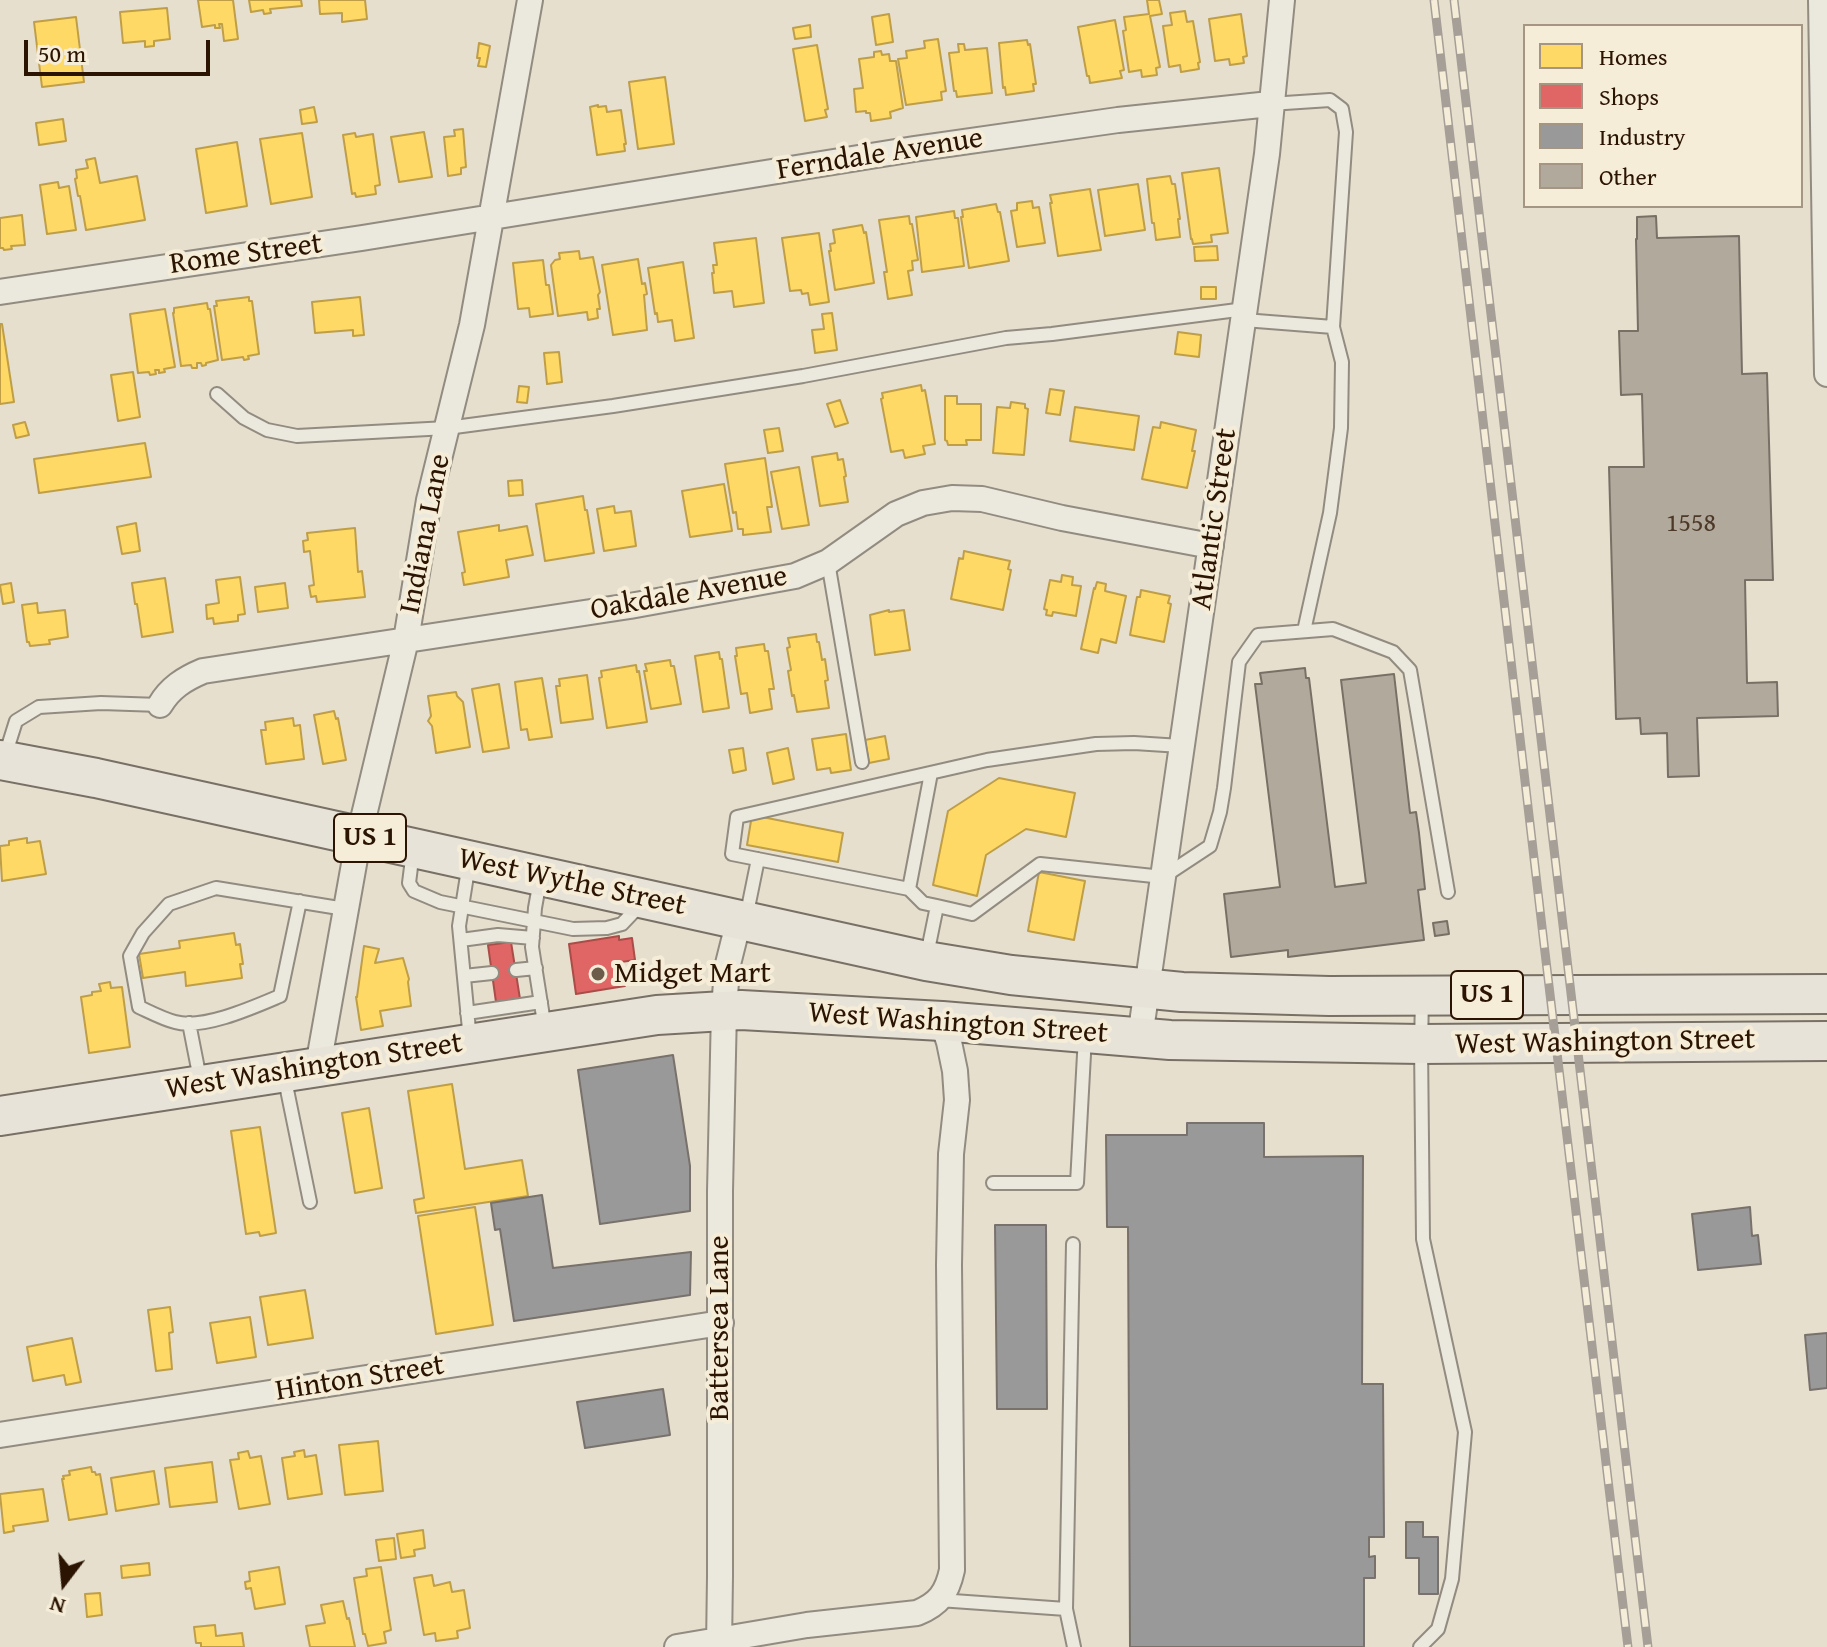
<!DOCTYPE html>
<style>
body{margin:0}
#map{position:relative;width:1827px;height:1647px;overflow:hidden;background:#e6dfce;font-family:"Gentium Book Plus",serif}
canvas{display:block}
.legend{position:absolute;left:1523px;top:24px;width:280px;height:184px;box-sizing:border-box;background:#f5edd8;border:2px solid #a49682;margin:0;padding:10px 14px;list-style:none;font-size:24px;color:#2b1402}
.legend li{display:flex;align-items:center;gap:16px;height:40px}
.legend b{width:40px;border:2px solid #a49682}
.north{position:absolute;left:24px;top:1543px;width:80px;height:80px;-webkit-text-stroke:6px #f5edd8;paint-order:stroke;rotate:196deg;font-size:22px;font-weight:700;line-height:32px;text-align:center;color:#2b1402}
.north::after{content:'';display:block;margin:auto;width:28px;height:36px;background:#2b1402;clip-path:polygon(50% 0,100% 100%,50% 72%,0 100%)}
.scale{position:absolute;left:24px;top:40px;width:186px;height:36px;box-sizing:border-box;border:4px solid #2b1402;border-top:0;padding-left:10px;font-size:24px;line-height:28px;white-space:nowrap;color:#2b1402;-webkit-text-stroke:6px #f5edd8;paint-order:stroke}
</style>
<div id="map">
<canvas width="1827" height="1647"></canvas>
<ul class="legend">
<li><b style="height:22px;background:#ffd966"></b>Homes</li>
<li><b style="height:22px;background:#e06666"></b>Shops</li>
<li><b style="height:22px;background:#999"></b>Industry</li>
<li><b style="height:22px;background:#b0a99c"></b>Other</li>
</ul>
<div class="north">N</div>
<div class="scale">50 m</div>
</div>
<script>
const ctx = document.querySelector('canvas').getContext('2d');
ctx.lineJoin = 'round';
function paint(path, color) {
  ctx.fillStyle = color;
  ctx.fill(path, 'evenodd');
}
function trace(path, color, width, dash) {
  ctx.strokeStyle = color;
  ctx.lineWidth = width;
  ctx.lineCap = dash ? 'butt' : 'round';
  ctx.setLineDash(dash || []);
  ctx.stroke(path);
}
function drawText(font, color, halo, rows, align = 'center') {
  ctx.font = font + ' "Gentium Book Plus",serif';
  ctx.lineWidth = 8;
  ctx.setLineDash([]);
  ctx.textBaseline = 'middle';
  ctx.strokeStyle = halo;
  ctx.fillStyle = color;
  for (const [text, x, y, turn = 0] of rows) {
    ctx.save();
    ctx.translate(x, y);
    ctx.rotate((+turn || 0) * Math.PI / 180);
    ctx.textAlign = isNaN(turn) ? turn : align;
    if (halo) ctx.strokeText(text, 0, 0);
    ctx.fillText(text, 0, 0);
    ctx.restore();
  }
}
const homes = new Path2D(`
 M198 0H233L238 39 224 41 222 24H219L220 28H215V25L202 27Z
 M249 0H301L302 6 270 9 271 13 264 14 263 10 251 12Z
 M319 0H365L367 19 342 22V13L320 14Z
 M1147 0H1159L1162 14 1150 16 1160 67 1156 68 1157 75 1142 77 1141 70 1129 72 1123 31 1126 30 1124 17 1149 14Z
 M167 8 170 39 154 41V46L145 47V41L123 43 120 12Z
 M1185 11 1187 22 1193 21 1200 62 1198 63 1199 69 1181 72 1180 65 1169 67 1163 26 1172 25 1170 13Z
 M889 14 893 42 876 45 872 17Z
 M1241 14 1247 56 1243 57 1244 63 1230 65 1229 59 1215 61 1209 19Z
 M76 17 84 82 42 87 34 22Z
 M1115 20 1124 70 1120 71 1122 78 1090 83 1089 76H1087L1078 27Z
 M810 25 811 37 795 39 793 28Z
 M938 39 946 91 941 92 942 100 906 105 898 59 907 58 906 51 925 48 924 41Z
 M1027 40 1028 45 1030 44 1036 84H1033L1034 91 1006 95 1005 87 1003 88 999 43Z
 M479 43 490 46 486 67 478 66 480 58H477Z
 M958 44H964L965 50 987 48 992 93 957 97 956 91H954L949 53 959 52Z
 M817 45 828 109 825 110 827 117 805 121 793 49Z
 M881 51 882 55 889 54 890 61H896L903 108 890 112 891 118 871 121 870 113H866V111L856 112 854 89 863 88 859 59 874 57V52Z
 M665 77 674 144 638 149 629 82Z
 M598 105V107L606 106 607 112 621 110 626 144H624L625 151 597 155 590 107Z
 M314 107 317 122 302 124 300 110Z
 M63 119 66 141 39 145 36 123Z
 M463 129 466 167 461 168V174L448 176 444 137 455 136 454 130Z
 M424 132 432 177 399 182 391 137Z
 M302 133 312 197 271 204 260 139Z
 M355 133 356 137 373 134 380 185 375 186 376 194 356 197 355 193 352 194 343 135Z
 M237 142 247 206 206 213 196 149Z
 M95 158 100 183 137 176 145 220 86 230 80 196H78L75 179 77 178 76 170 88 168 86 160Z
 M1219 168 1228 233 1211 235 1212 242 1193 244 1192 239H1191L1182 173Z
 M1170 176 1172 184H1175L1180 219H1178L1180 237 1156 240 1154 223H1152L1147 179Z
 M58 182 59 188 69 186 76 230 47 234 40 185Z
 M1138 184 1145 230 1105 236 1098 190Z
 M1090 189 1101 250 1058 256 1050 203H1052L1050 195Z
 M1032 201 1033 208 1039 207 1045 243 1017 247 1011 211 1017 210V203Z
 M996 204 998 212H1000L1009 261 969 268 961 217H963L962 210Z
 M954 211 955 218H958L964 266 922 272 916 217Z
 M22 215 25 245 11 246 12 249 4 250 3 248H0V218Z
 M909 216 910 224H912L918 260 912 261 913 270 908 271 912 295 888 299 884 272H887L879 220Z
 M862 225 864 233 866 232 874 283 835 290 829 251H831L830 244 835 243 833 230Z
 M819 233 829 302 810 305 808 293 802 294 801 290 790 291 782 238Z
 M756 238 764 303 734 307 732 291 714 293 712 273H714L713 265H717L714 243Z
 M1217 246 1218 260 1195 261 1194 247Z
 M579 251 580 259 593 257 600 292 598 295 600 309H597L598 318 588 320 587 312 558 316 551 265 555 260 560 259 559 253Z
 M638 259 642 284 645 283 647 294 644 295 647 330 613 335 602 265Z
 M543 260 546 285H549L553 314 530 317 529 308 518 309 513 263Z
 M683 262 694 338 675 341 672 320 658 322 657 313 655 314 648 268Z
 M1201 287H1216V299H1201Z
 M249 297V301H252L259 354 248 356 249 359 244 360 243 357 222 360 214 306H217L216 301Z
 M360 297 364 335 353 336V330L315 333 312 302Z
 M207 303 208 309H210L218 360 206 363V365L202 366 201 363H197V368H192L191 365 181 366 173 313H174V308Z
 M165 309 175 367 164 369 165 372 159 373V370H155L156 374 150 375 149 372 138 373 130 314Z
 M832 313 837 350 815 353 812 330 824 329 822 314Z
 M0 324H2L14 402 0 404Z
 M1178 332 1201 335 1199 357 1175 354Z
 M559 352 562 382 547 384 544 353Z
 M133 372 140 417 118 421 111 375Z
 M921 385 922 391 925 390 935 444 923 446 925 454 905 458 903 450 891 452 881 399 883 398 882 393Z
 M519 386 529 387 527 403 517 402Z
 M1050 389 1064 391 1060 415 1046 413Z
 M945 396H957V404H981V440H966L967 445H948L947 441 945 440Z
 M840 400 848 423 835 427 827 404Z
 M1011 402 1025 404V408L1028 409 1024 455 993 453 997 407 1010 408Z
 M1075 407 1139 416 1134 450 1070 441Z
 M25 422 29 435 16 438 13 425Z
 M1161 422 1196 430 1192 451H1195L1187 488 1142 479 1153 427 1160 428Z
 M779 428 783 451 768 453 764 430Z
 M145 443 151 477 39 493 34 459Z
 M837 453 838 460 843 459 846 476 844 477 848 502 820 506 812 457Z
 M765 458 772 507H767L771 532 743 535V529H738L736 512 733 513 725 464Z
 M799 467 809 525 782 529 771 472Z
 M522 480 523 495 509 496 508 481Z
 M724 484 732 531 690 537 682 491Z
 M583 496 585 510H587L594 553 545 561 536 504Z
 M614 506 615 513 631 511 636 546 604 551 597 509Z
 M136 523 140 551 122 554 117 527Z
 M499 525V531L527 526 533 555 506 560 509 577 464 585 462 573 465 572 458 532Z
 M355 528 358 572 362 571 365 597 317 602 316 596 311 597 309 586 314 585 310 551 304 552 303 541 308 540 307 533Z
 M964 551 1010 561 1008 569 1011 570 1003 610 951 599 959 558 963 559Z
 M1062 575 1073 577 1072 585 1081 586 1076 616 1053 612 1052 616 1046 615 1047 610 1044 609 1050 580 1061 582Z
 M240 577 245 614 238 615V621L214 624 213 618 207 619 206 605 219 603 216 580Z
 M165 578 173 632 142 637 137 604H135L132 583Z
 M1097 582 1106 584 1105 591 1126 596 1116 643 1101 639 1098 653 1081 649 1094 588 1095 589Z
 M11 583 14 602 3 604 0 585Z
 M285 583 288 608 258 612 255 587Z
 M1141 590 1170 596 1168 603 1171 604 1164 642 1130 635 1137 597H1140Z
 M37 603 38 613 65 610 68 637 49 640 50 644 30 646 29 642H27L22 605Z
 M889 610V612L904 610 910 650 875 655 870 615Z
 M816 634 817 642H819L822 660 825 659 828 680 825 681 829 708 797 712 794 695 792 696 788 671 791 670 787 648 790 647 788 638Z
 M764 644 765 651H768L774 689H769L772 709 750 713 747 693 741 694 735 656H737L736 648Z
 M719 652 720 659H722L729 708 703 712 695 656Z
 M670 660 671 666H674L681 704 651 709 644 671H647L645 664Z
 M636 665 637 672 639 671 647 722 607 728 599 678 602 677 601 671Z
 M587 675 593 719 561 723 556 686H560L559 679Z
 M542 678 552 737 529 740 527 729 521 730 515 682Z
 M499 684 509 748 483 752 472 689Z
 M456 692 457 696 463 702 470 747 436 753 432 726 428 721 431 716 428 696Z
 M334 711 336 719 338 718 346 760 323 764 314 715Z
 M293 718 294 726 300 725 304 759 266 764 261 730H266L265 722Z
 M846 734 851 770 831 773 830 768 817 770 812 739Z
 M885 736 889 759 869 763 865 740Z
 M743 748 746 770 733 773 729 750Z
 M788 748 794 779 773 784 767 753Z
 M999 778 1075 793 1066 837 1026 829 986 855 977 896 933 885 948 811Z
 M752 815 843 833 838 862 747 845Z
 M27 838V843L40 841 46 874 2 881 0 846 9 845V841Z
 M1039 872 1085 881 1074 940 1028 931Z
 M234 933 236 945 240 944 243 964H240L242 978 186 986 185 972 143 978 139 954 180 948 179 941Z
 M364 946 379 949 375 963 403 958 409 979 408 982 411 1006 380 1011 383 1026 361 1030 356 997H357Z
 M110 982 111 988 122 987 130 1047 89 1053 81 997 92 995V992L101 991 99 984Z
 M452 1084 465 1169 522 1160 528 1196 416 1213 414 1200 424 1198 408 1091Z
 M369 1108 382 1188 355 1193 342 1113Z
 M260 1127 276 1233 260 1236 259 1232 246 1234 231 1131Z
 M475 1207 493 1325 436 1334 418 1216Z
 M305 1290 313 1338 268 1345 260 1297Z
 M170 1307 173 1332 169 1333 172 1369 156 1371 148 1310Z
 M250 1317 256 1357 217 1363 210 1323Z
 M72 1338 81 1382 66 1385 64 1375 33 1381 27 1347Z
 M378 1441 383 1491 345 1495 339 1445Z
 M304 1450 305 1457 316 1455 322 1494 288 1499 282 1458 295 1456 294 1452Z
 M248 1451 250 1458 261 1456 270 1504 239 1509 230 1460 239 1459 238 1453Z
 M212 1462 217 1502 170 1507 165 1468Z
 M91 1467 92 1472H95L96 1475 100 1474 107 1514 69 1520 62 1479H64L63 1476 70 1475 69 1471Z
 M154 1471 159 1504 116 1511 111 1478Z
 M43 1489 48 1521 13 1526 14 1531 4 1533 0 1494Z
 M423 1530 425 1548 414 1550 415 1556 401 1558 397 1534Z
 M394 1538 396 1559 379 1561 376 1540Z
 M149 1563 150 1575 122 1578 121 1566Z
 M279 1567 285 1604 255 1609 251 1588 246 1589 245 1582 250 1581 249 1572Z
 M381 1567 391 1630 384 1632 386 1643 368 1646 365 1634H363L354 1578 367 1576 366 1569Z
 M432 1575 434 1586 450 1582 452 1592 464 1590 470 1628 457 1631 458 1638 436 1641 435 1633 424 1635 414 1578Z
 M100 1593 102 1615 87 1617 85 1594Z
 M343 1601 347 1619 349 1618 355 1647H310L306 1626 325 1623 321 1605Z
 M215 1625 216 1636 242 1633 244 1647H201V1643H196L194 1627Z`);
paint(homes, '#ffd966');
trace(homes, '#bf9e48', 2);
const shops = new Path2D(`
 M619 936V940L632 938 635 960 621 962 625 986 576 994 569 944Z
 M511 942 520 999 496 1002 488 945Z`);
paint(shops, '#e06666');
trace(shops, '#aa4d48', 2);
const industry = new Path2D(`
 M673 1055 690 1166V1211L600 1224 578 1070Z
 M1187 1123H1264V1157L1363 1156 1362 1384H1383L1384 1537H1369V1557L1375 1556V1578H1364V1647H1130L1128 1227H1107L1106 1135H1187Z
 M542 1195 553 1268 691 1252 690 1295 514 1321 500 1229 495 1230 491 1203Z
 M1750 1207 1752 1236 1758 1235 1761 1264 1698 1270 1692 1214Z
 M995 1225H1046L1047 1409H997Z
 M1827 1333V1388L1810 1390 1805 1335Z
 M663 1389 670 1435 585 1448 577 1402Z
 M1406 1522H1423V1537H1438V1594H1419V1558H1406Z`);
paint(industry, '#999');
trace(industry, '#78716c', 2);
const building = new Path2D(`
 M1656 216 1657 238 1739 236 1742 374 1767 373 1773 580H1745L1747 683 1777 682 1778 716 1697 718 1699 776 1668 777 1667 733 1641 734 1640 718 1616 719 1609 467H1644L1642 394 1621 395 1619 331H1638L1636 239H1637V217Z
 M1305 668 1306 678H1309L1335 887 1366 883 1341 680 1394 674 1410 813 1416 812 1419 833 1425 889 1418 890 1424 940 1288 957V950L1231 957 1224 894 1280 887 1255 684H1262L1260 673Z
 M1447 921 1449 934 1435 936 1433 923Z`);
paint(building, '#b0a99c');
trace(building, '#787065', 2);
const service = new Path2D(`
 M1270 104 1330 100 1342 109 1346 132 1333 327
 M1244 320 1333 327 1342 362 1341 428 1330 513 1304 631
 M217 394 244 418 267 430 297 436 447 428 613 406 803 376 1006 338 1052 334 1245 309
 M828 562 862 762
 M5 756 16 721 39 707 101 703 160 705
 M413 851 409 883 414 891 440 902 573 929 607 928 622 924 640 905
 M469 863 459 926 470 1040
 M540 880 535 908 532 947 545 1029
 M909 889 931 773
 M300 901 280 996C254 1007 203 1030 175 1022 163 1019 150 1012 139 1007L130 956 143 933 169 904 216 888 345 909
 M937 906 972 914 1040 864 1163 877 1210 846 1220 812 1224 788 1239 662 1258 635 1333 629 1393 652 1410 670 1448 892
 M746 918 758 859
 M461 940 498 935 533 938
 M927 955 937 906 923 903 909 889 732 854 737 817 987 760 1096 744 1134 743 1181 746
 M516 970 536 968
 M464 976 492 973
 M467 1013 541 1002
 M189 1023 200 1079
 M284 1075 310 1202
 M993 1183H1077L1085 1036
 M939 1600 1066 1609 1074 1647
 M1066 1609 1073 1244
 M1420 1647 1438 1629 1452 1579 1465 1432 1423 1239 1421 1044 1422 999`);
const minor = new Path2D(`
 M1821 0 1827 374
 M0 292 362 238 914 149 1118 120 1270 104
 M160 705C170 688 184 679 203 671L630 606 795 576 828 562 896 514 923 503 952 498 982 499 1062 518 1211 546
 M1140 1037 1267 154 1282 0
 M318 1066 359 836 406 640 429 500 472 325 530 0
 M0 1435 721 1323
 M677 1647 807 1625 917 1613C939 1604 947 1593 952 1570L949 1265 951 1154 957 1100 955 1071 949 1042 942 1021
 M719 1647 720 1576V1191L724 1010 727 968 739 920`);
const primary = new Path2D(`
 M0 760 96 778 926 961 1011 975 1182 992 1329 996 1827 994
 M0 1116 657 1015 741 1010 942 1021 1170 1040 1421 1044 1827 1041`);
trace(service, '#928b80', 16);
trace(minor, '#928b80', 28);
trace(primary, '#787065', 42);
trace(service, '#ebe8de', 12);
trace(minor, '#ebe8de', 24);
trace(primary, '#e8e3d9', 38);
const rail = new Path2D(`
 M1434 0 1544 944 1628 1647
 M1454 0 1648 1647`);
trace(rail, '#a59f97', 9);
trace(rail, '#f5edd8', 6, [18]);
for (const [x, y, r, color] of [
 [598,974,8,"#6c5b49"]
]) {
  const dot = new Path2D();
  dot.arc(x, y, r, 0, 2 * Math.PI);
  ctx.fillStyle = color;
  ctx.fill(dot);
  trace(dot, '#f5edd8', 3);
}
drawText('26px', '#4c3928', null, [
 ["1558",1691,524]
]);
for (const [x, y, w] of [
 [370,838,72],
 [1487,995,72]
]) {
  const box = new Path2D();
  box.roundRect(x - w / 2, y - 24, w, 48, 6);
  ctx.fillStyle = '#f5edd8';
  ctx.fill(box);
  trace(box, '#2b1402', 2);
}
drawText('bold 28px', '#2b1402', null, [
 ["US 1",370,838],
 ["US 1",1487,995]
]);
drawText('30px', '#2b1402', '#f5edd8', [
 ["Ferndale Avenue",880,155,-9],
 ["Rome Street",246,255,-8],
 ["Atlantic Street",1215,519,-82],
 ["Indiana Lane",426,534,-79],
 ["Oakdale Avenue",689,594,-10],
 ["West Wythe Street",572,883,12],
 ["West Washington Street",958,1024,4],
 ["West Washington Street",1605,1043,-1],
 ["West Washington Street",314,1067,-9],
 ["Battersea Lane",720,1328,-90],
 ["Hinton Street",360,1379,-9]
]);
drawText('30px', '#2b1402', '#f5edd8', [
 ["Midget Mart",614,974]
], 'left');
</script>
